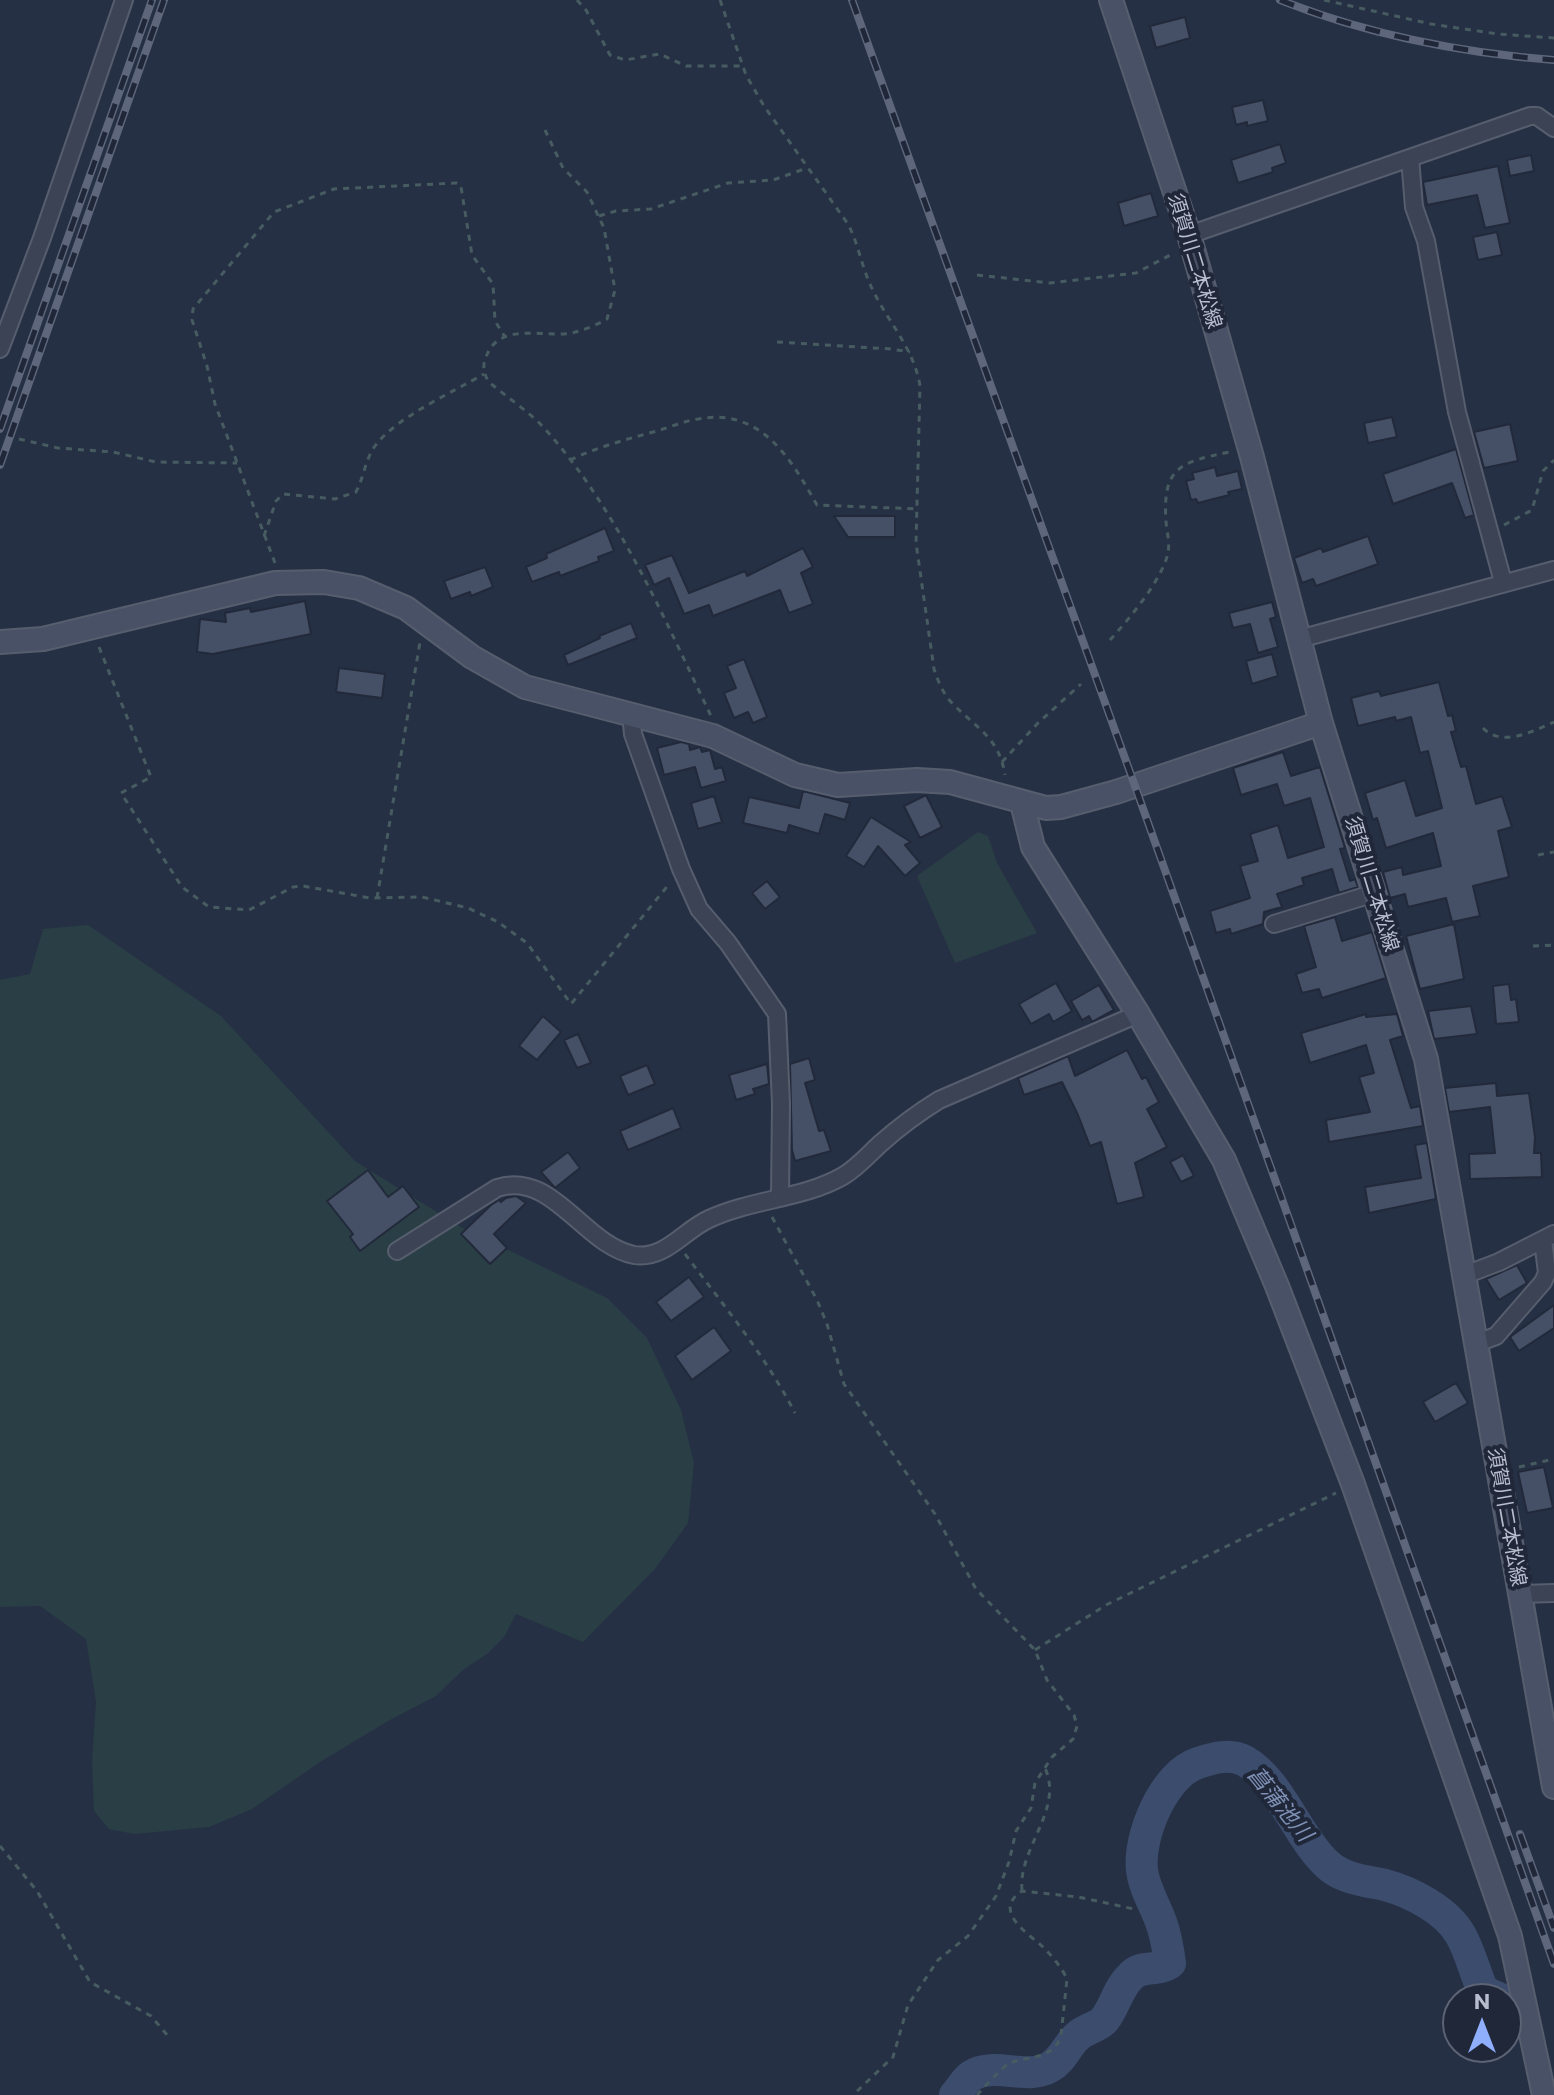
<!DOCTYPE html>
<meta charset="utf-8">
<style>
body{margin:0}
#map{position:relative;width:1554px;height:2095px;overflow:hidden;background:#263044;font-family:Commissioner,sans-serif}
canvas{display:block}
.north{position:absolute;left:1442px;top:1983px;width:80px;height:80px;box-sizing:border-box;background:#1f2739;border:2px solid #5c6374;border-radius:50%;rotate:0deg;font-size:22px;font-weight:700;line-height:32px;text-align:center;color:#b8becd}
.north::after{content:'';display:block;margin:auto;width:28px;height:36px;background:#8faefb;clip-path:polygon(50% 0,100% 100%,50% 72%,0 100%)}
</style>
<div id="map">
<canvas width="1554" height="2095"></canvas>
<div class="north">N</div>
</div>
<script>
const ctx = document.querySelector('canvas').getContext('2d');
ctx.lineJoin = 'round';
function paint(path, color) {
  ctx.fillStyle = color;
  ctx.fill(path, 'evenodd');
}
function trace(path, color, width, dash) {
  ctx.strokeStyle = color;
  ctx.lineWidth = width;
  ctx.lineCap = dash ? 'butt' : 'round';
  ctx.setLineDash(dash || []);
  ctx.stroke(path);
}
function drawText(font, color, halo, rows, align = 'center') {
  ctx.font = font + ' Commissioner,"Noto Sans JP",sans-serif';
  ctx.lineWidth = 8;
  ctx.setLineDash([]);
  ctx.textBaseline = 'middle';
  ctx.strokeStyle = halo;
  ctx.fillStyle = color;
  for (const [text, x, y, turn = 0] of rows) {
    ctx.save();
    ctx.translate(x, y);
    ctx.rotate((+turn || 0) * Math.PI / 180);
    ctx.textAlign = isNaN(turn) ? turn : align;
    if (halo) ctx.strokeText(text, 0, 0);
    ctx.fillText(text, 0, 0);
    ctx.restore();
  }
}
paint(new Path2D(`
 M978 832 988 836 997 863 1037 933 955 963 917 876Z
 M88 925 221 1016 355 1161 461 1227 607 1298 647 1338 681 1410 694 1463 688 1523 655 1569 583 1642 516 1614 504 1637 487 1654 464 1669 436 1696 388 1721 320 1762 252 1809 209 1827 134 1834 109 1829 94 1811 92 1762 96 1702 86 1639 40 1606 0 1607V980L30 974 43 929Z`), '#293f45');
trace(new Path2D(`
 M955 2095C960 2090 965 2080 971 2076 994 2061 1026 2081 1050 2067 1064 2059 1067 2044 1079 2035 1086 2029 1100 2026 1105 2019 1115 2006 1118 1988 1131 1976 1142 1964 1158 1972 1170 1963 1168 1949 1166 1935 1161 1922 1155 1905 1144 1888 1142 1870 1138 1836 1164 1774 1198 1763 1213 1758 1230 1753 1245 1761 1279 1780 1298 1838 1328 1865 1343 1879 1366 1881 1385 1885 1411 1892 1446 1910 1460 1934 1470 1951 1475 1973 1483 1991L1501 1999`), '#3c4c6d', 32);
const building = new Path2D(`
 M1185 17 1190 38 1156 48 1150 26Z
 M1263 100 1268 121 1247 126V122L1236 125 1232 107Z
 M1280 144 1286 163 1272 168 1273 172 1238 183 1231 160Z
 M1531 155 1534 171 1510 176 1507 160Z
 M1498 166 1510 223 1485 228 1477 195 1427 205 1423 182Z
 M1151 193 1158 216 1124 226 1118 203Z
 M1497 232 1502 255 1478 260 1473 237Z
 M1392 417 1397 437 1368 443 1364 423Z
 M1510 424 1518 461 1484 468 1474 432Z
 M1456 449 1474 515 1465 518 1452 483 1393 504 1383 474Z
 M1215 467 1217 476 1238 471 1242 489 1228 492 1229 495 1198 503 1196 499 1191 500 1186 481 1194 479 1192 473Z
 M834 516H895V537H848Z
 M605 528 614 551 598 557 599 561 560 576 559 572 532 582 526 567 547 558 546 554Z
 M1368 536 1378 564 1316 586 1313 579 1302 583 1294 558 1321 548 1323 552Z
 M803 548 813 567 801 573 813 604 789 613 780 590 713 616 709 605 684 614 669 578 654 585 645 565 672 555 689 593 745 571 747 576Z
 M485 567 493 587 471 596 470 592 451 599 444 581Z
 M305 601 311 634 213 654 197 652 200 619 226 622 225 613 250 608 251 612Z
 M1272 602 1276 617 1270 619 1278 647 1258 653 1250 624 1233 628 1229 613Z
 M631 623 637 638 568 665 564 655 600 638 599 636Z
 M1272 654 1278 676 1252 684 1246 661Z
 M744 659 767 717 753 723 748 712 734 718 724 693 736 688 727 666Z
 M339 668 385 674 382 698 336 692Z
 M1439 682 1448 716 1452 715 1456 731 1451 732 1461 767 1466 766 1476 804 1502 796 1512 827 1498 831 1509 877 1473 886 1480 916 1452 922 1446 898 1408 907 1405 894 1390 898 1383 872 1402 867 1403 875 1441 866 1433 833 1386 848 1377 818 1373 820 1365 793 1405 780 1416 816 1442 808 1428 751 1420 753 1411 717 1396 721 1395 717 1358 726 1351 698 1379 691 1381 696Z
 M681 742 689 744 690 750 700 747 702 752 710 750 715 769 722 767 726 781 701 788 695 767 664 775 657 748Z
 M1283 752 1291 776 1320 767 1345 848 1340 849 1350 881 1355 879 1358 887 1339 893 1332 869 1302 878 1304 885 1277 894 1282 907 1264 912 1263 924 1231 934 1230 929 1216 933 1210 911 1250 898 1240 866 1258 861 1250 834 1278 825 1288 858 1324 847 1310 798 1284 806 1277 784 1241 795 1233 768Z
 M803 791 850 803 845 820 825 814 819 834 789 825 787 833 743 823 749 797 799 808Z
 M926 795 942 827 920 838 904 806Z
 M714 796 722 822 698 829 691 803Z
 M871 817 911 842 905 845 920 863 905 876 878 846 864 867 846 856Z
 M767 881 780 897 765 909 752 893Z
 M1335 917 1342 941 1372 932 1386 978 1322 998 1319 989 1302 993 1296 974 1316 967 1304 926Z
 M1454 924 1464 979 1420 989 1406 936Z
 M1056 983 1072 1011 1053 1022 1049 1014 1031 1024 1019 1004Z
 M1509 984 1511 1000 1516 999 1519 1022 1496 1024 1493 986Z
 M1099 985 1114 1010 1092 1022 1089 1016 1082 1020 1071 1001Z
 M1471 1006 1477 1034 1434 1039 1428 1011Z
 M1366 1014V1017L1397 1014 1403 1036 1390 1040 1411 1108 1420 1106 1423 1126 1329 1142 1326 1120 1370 1112 1359 1077 1374 1073 1366 1045 1310 1063 1301 1033Z
 M543 1016 561 1032 537 1060 519 1046Z
 M578 1034 591 1063 577 1068 564 1040Z
 M1127 1050 1142 1079 1146 1077 1159 1102 1147 1109 1167 1147 1135 1163 1144 1197 1117 1204 1101 1142 1090 1146 1078 1115 1062 1082 1024 1095 1018 1078 1068 1056 1075 1076Z
 M809 1058 815 1080 805 1083 819 1131 824 1130 831 1151 795 1161 792 1150 790 1064Z
 M767 1064 769 1084 753 1089 755 1094 736 1100 729 1075Z
 M647 1065 655 1084 628 1095 620 1076Z
 M1496 1083 1497 1096 1529 1093 1535 1137 1534 1153H1541L1542 1177 1470 1179 1469 1154 1495 1153 1490 1107 1449 1112 1445 1088Z
 M673 1108 681 1128 628 1150 620 1131Z
 M1427 1143 1436 1199 1369 1213 1365 1187 1421 1178 1415 1145Z
 M568 1152 580 1168 555 1188 541 1172Z
 M1183 1155 1194 1176 1181 1182 1170 1162Z
 M368 1170 388 1197 403 1186 419 1207 360 1251 350 1237 353 1234 327 1201Z
 M516 1196 526 1203 494 1234 507 1248 490 1264 461 1234 491 1205 499 1200 501 1202 506 1198Z
 M1517 1265 1527 1283 1499 1300 1486 1279Z
 M689 1277 704 1297 671 1321 656 1302Z
 M1554 1305V1328L1519 1351 1510 1337Z
 M714 1327 731 1351 692 1380 675 1356Z
 M1456 1383 1468 1403 1435 1422 1423 1402Z
 M1544 1467 1553 1508 1527 1513 1518 1472Z`);
paint(building, '#455066');
trace(building, '#22293b', 2);
const street = new Path2D(`
 M1410 158 1414 207 1426 241 1457 412 1503 582
 M1189 235 1530 116H1537L1554 128
 M0 349 42 238 124 0
 M1299 639 1554 570
 M631 713 633 734 681 869 699 909 728 943 777 1014 781 1104 780 1196
 M1274 924 1375 893
 M397 1251 497 1188C553 1170 583 1245 634 1255 665 1260 684 1230 709 1219 752 1199 803 1199 843 1176 857 1168 869 1154 880 1144 899 1127 918 1113 939 1100L1138 1014
 M1465 1275 1499 1262 1554 1234
 M1477 1343 1496 1336 1543 1282 1547 1273 1543 1240
 M1521 1594 1554 1593`);
const secondary = new Path2D(`
 M1111 0 1189 235 1252 457 1321 723 1426 1059 1554 1787
 M0 642 43 639 275 583 324 582 359 588 406 608 472 657 525 687 713 736 795 775 838 785 917 780 950 782 1046 808 1061 807 1116 792 1321 723
 M1022 803 1033 847 1138 1014 1224 1160 1277 1286 1353 1484 1510 1936 1544 2095`);
trace(street, '#565e6e', 20);
trace(secondary, '#565e6e', 26);
trace(new Path2D(`
 M577 0 586 10 610 55 625 60 660 54 686 66H743
 M720 0 746 75 764 106 848 224C858 243 861 264 870 284 885 319 914 347 920 386L916 543 934 669C938 681 943 694 952 703 977 729 999 737 1005 775
 M1324 0 1431 24 1498 34 1554 38
 M545 130 563 168 587 192 604 228 615 290 607 319C597 325 584 330 572 333 543 338 499 321 486 357 482 366 484 373 488 381 506 397 529 411 545 429 618 510 664 618 711 716
 M599 216 616 211 651 209 728 183 773 180 807 168
 M977 275 1050 283 1136 273 1174 253
 M777 342 891 349 910 352
 M19 439 58 448 113 452 156 462 237 463
 M570 460C598 447 627 439 657 431 670 427 684 421 698 419 761 407 791 459 817 505L918 509
 M1504 525 1532 510 1543 471 1554 460
 M264 536 276 501 283 494 335 499 356 492C364 477 365 460 375 446 395 418 453 392 484 374
 M275 563 215 404 207 366 192 320 193 309 274 212 334 189 457 183 461 187 472 255 493 284 495 321 505 337
 M1110 640C1129 619 1162 580 1168 553 1170 543 1167 532 1166 522 1162 465 1182 462 1230 452
 M99 647 151 777 121 793 182 887 209 907 249 910 293 887 303 886 370 898 422 897 468 908 498 922 527 943 571 1004 670 883
 M1483 728C1502 748 1533 731 1554 722
 M1002 762 1038 723 1081 684
 M1538 855 1554 852
 M377 898 420 642
 M1533 946 1554 945
 M772 1217 817 1300 827 1324 844 1384 935 1514 976 1589 1035 1650 1047 1680 1074 1715 1077 1726 1073 1739 1052 1757 1035 1783 1031 1808 1016 1831 1009 1862 996 1896 968 1936 938 1960 908 2005 893 2057 853 2095
 M685 1254C724 1306 765 1355 795 1413
 M1519 1467 1554 1459
 M1035 1650 1106 1605 1336 1493
 M0 1846 37 1891 90 1982 151 2016 168 2036
 M1022 1890C1018 1848 1064 1810 1045 1768
 M977 2095C980 2091 1004 2066 1008 2064 1027 2055 1054 2061 1061 2035L1067 1979C1062 1968 1052 1956 1043 1947 1029 1934 991 1911 1022 1891L1078 1897 1134 1909`), '#475c61', 3, [6, 6]);
trace(street, '#3b4354', 16);
trace(secondary, '#495167', 22);
const rail = new Path2D(`
 M852 0 1135 786 1554 1964
 M1280 0C1366 34 1462 53 1554 60
 M0 429 152 0
 M0 465 164 0
 M1520 1834 1554 1928`);
trace(rail, '#5d667b', 8);
trace(rail, '#1f2739', 5, [15]);
drawText('20px', '#b8becd', '#1f2739', [
 ["須賀川二本松線",1195,261,73],
 ["須賀川二本松線",1372,884,73],
 ["須賀川二本松線",1507,1517,80]
]);
drawText('italic 22px', '#7f90b5', '#1f2739', [
 ["菖蒲池川",1280,1804,51]
]);
</script>
